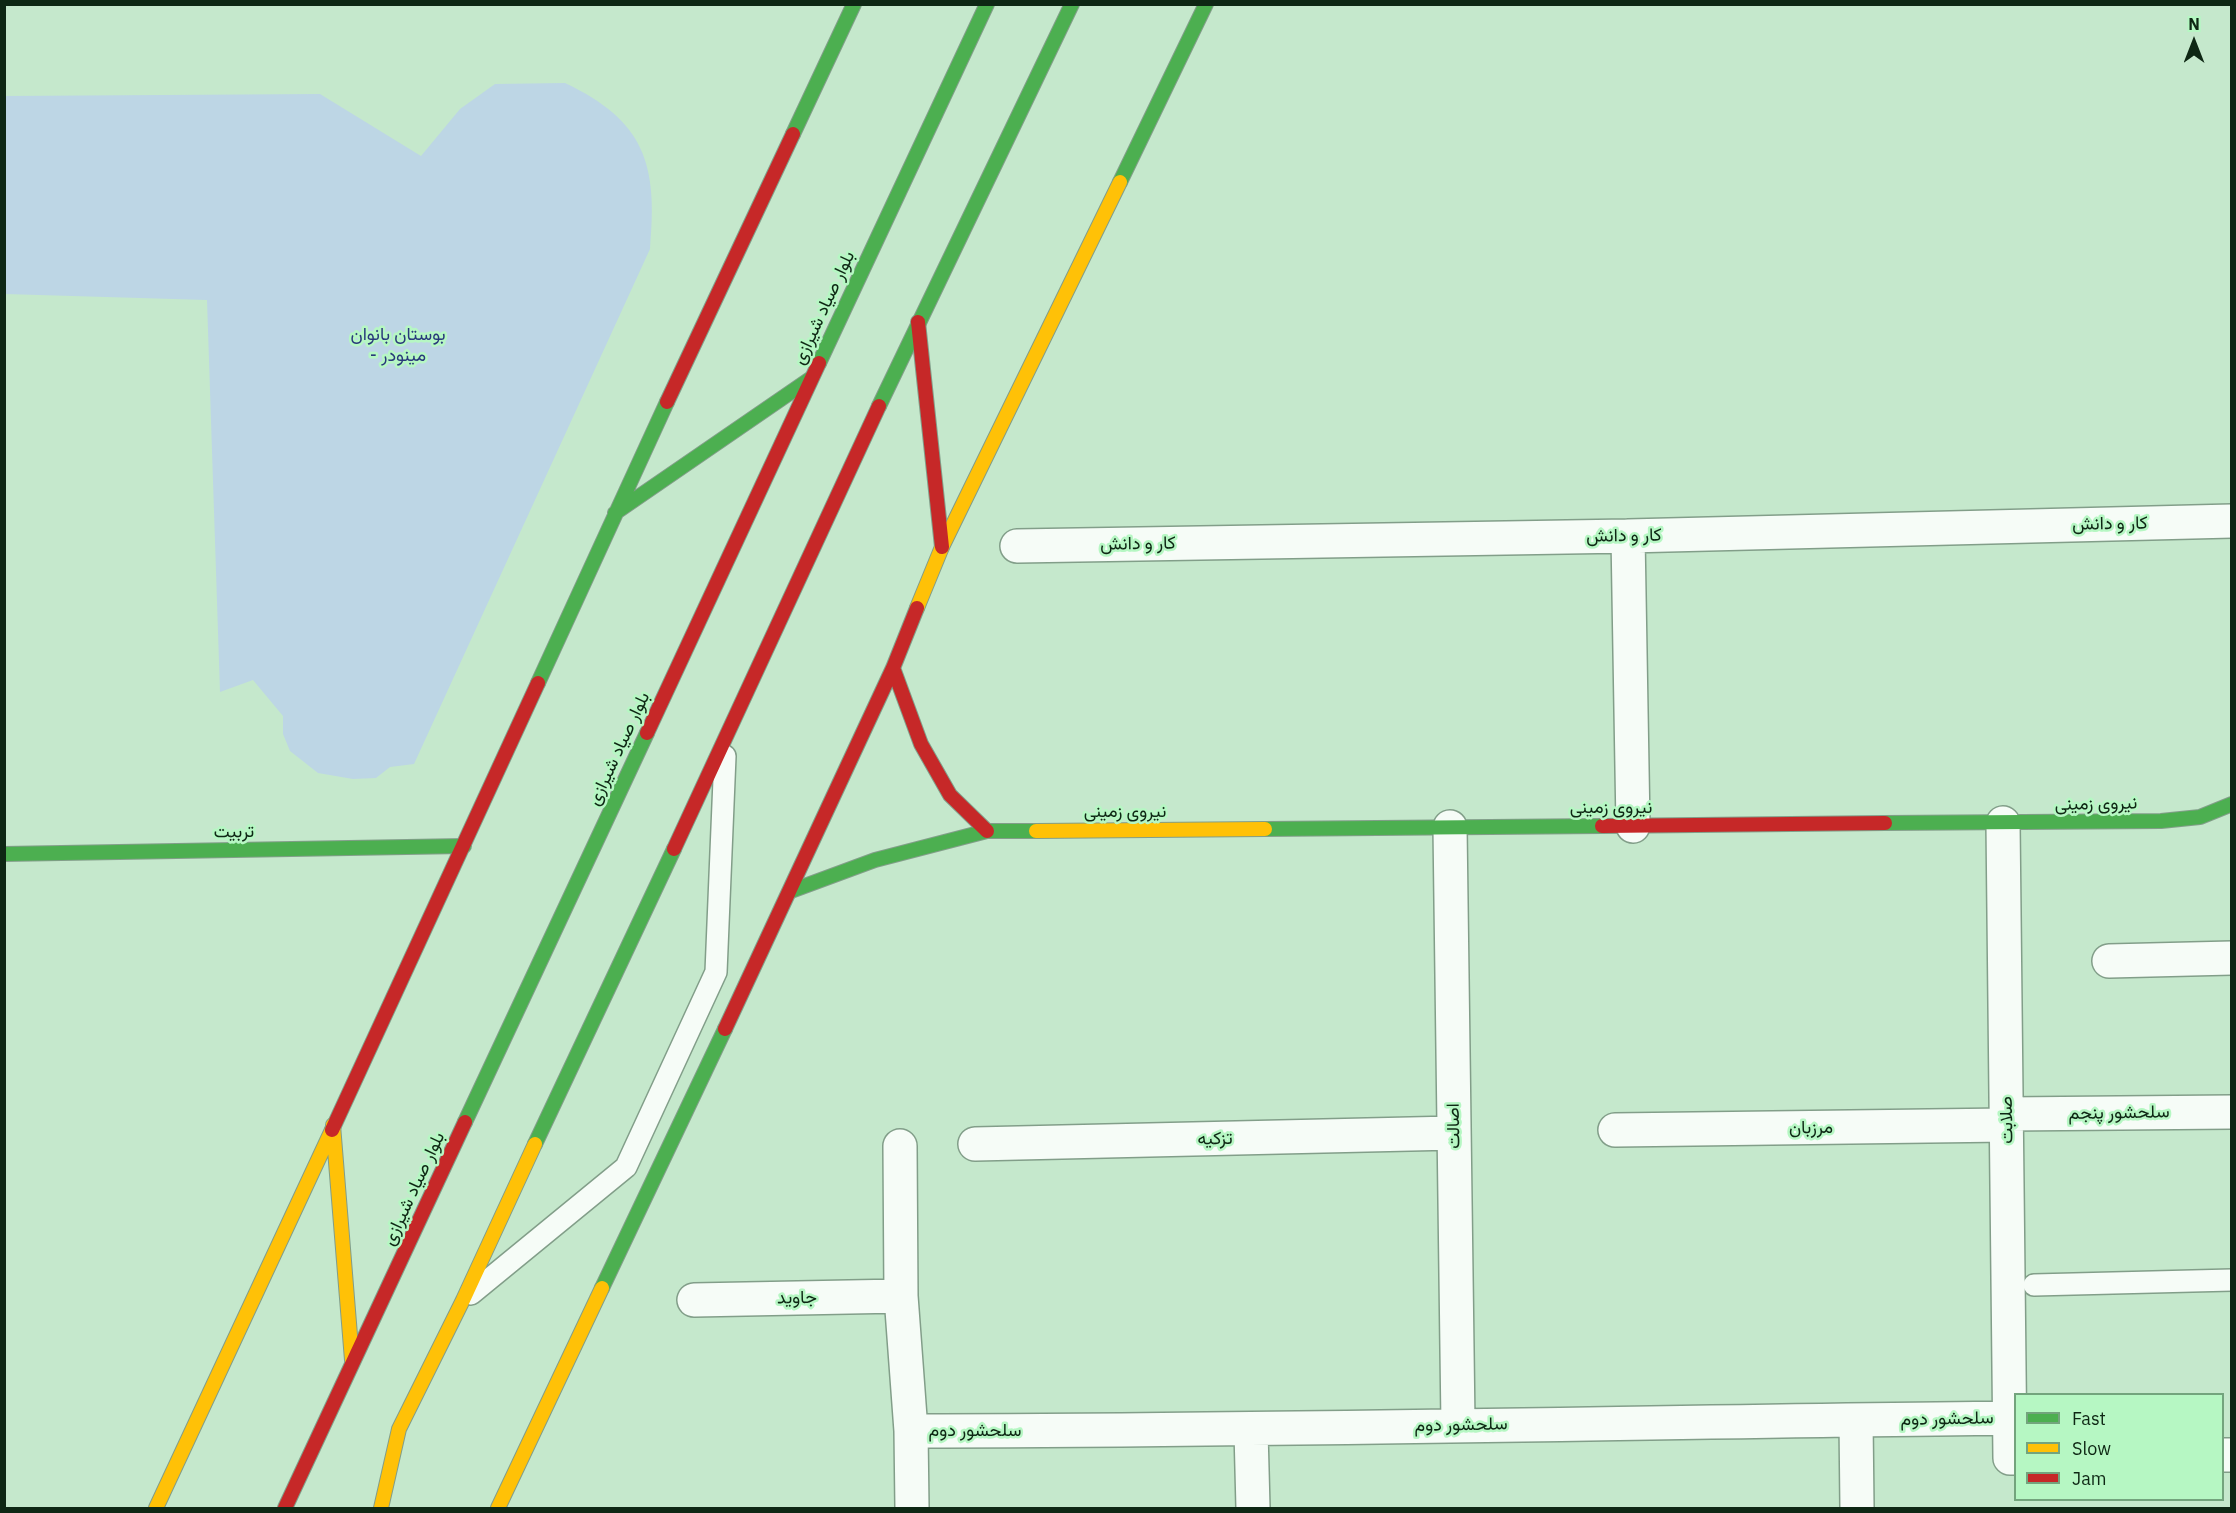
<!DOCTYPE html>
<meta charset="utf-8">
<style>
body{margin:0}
#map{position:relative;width:2236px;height:1513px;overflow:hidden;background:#c5e8cc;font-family:"IBM Plex Sans",sans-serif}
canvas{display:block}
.frame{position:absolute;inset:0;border:6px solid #0e2714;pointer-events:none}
.legend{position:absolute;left:2014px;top:1393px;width:210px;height:108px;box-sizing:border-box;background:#b6f7c3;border:2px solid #73a47d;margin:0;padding:8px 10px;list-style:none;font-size:18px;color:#0e2714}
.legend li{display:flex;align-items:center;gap:12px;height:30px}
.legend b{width:30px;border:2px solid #73a47d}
.north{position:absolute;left:2164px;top:12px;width:60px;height:60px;-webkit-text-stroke:4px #b6f7c3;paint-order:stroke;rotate:0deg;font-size:16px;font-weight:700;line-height:24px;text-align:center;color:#0e2714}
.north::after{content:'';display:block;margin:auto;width:21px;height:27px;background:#0e2714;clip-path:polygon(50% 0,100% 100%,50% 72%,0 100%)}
</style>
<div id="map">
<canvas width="2236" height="1513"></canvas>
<div class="frame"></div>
<ul class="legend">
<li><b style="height:8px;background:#4caf50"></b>Fast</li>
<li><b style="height:8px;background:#ffc107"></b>Slow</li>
<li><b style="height:8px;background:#c62828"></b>Jam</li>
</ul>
<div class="north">N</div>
</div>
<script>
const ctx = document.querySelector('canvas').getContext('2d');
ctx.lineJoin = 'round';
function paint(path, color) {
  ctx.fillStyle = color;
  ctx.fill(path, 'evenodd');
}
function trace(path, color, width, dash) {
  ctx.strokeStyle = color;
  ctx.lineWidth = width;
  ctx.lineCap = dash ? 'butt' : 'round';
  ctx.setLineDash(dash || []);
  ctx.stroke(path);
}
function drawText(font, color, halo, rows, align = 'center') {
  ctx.font = font + ' "IBM Plex Sans",Vazirmatn,sans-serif';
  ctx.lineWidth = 5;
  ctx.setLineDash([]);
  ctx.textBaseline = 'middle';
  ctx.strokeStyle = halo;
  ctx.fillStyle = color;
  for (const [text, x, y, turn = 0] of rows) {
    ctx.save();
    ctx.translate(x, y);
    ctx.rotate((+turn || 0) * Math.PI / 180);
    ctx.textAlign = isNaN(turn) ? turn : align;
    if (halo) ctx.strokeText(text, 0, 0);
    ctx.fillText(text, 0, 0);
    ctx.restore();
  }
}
paint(new Path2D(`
 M565 83C645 121 658 164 650 249L414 764 390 767 376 778 353 779 318 773 290 751 283 734V716L253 680 220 692 207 300 5 294V96L320 94 421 156 460 109 495 84Z`), '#bdd6e5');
const lane = new Path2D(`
 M2034 1285 2232 1280
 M471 1294 626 1167 716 972 725 756`);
const street = new Path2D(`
 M1628 536 1633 826
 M1017 546 1628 536 2232 521
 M2003 823 2010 1458H2016
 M1450 827 1458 1424
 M2109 961 2232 958
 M2007 1114 2232 1112
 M1615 1130 2007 1125
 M975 1144 1454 1133
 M900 1146 901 1296 911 1431 912 1508
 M694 1300 901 1296
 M1856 1420 1857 1508
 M911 1431C1278 1431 1644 1422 2010 1418
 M1251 1431 1253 1508
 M2222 1455H2232`);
const fast = new Path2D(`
 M793 134 854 4
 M1120 182 1206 4
 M819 363 987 4
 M879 406 1072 4
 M615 513 810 379
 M538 683 667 402
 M1885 823 2161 821 2200 817 2232 804
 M1265 829 1602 826
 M4 854 464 846
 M791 891 875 860 987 831H1036
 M465 1122 647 733
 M535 1144 674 849
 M602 1288 725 1029`);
const slow = new Path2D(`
 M917 608 942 547 1120 182
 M1036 831 1265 829
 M333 1125 352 1360
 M156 1508 332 1130
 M381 1508 399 1429 463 1300 535 1144
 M498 1508 602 1288`);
const jam = new Path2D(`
 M918 322 942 547
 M667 402 793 134
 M893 668 921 744 950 795 987 831
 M647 733 819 363
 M1602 826 1885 823
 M674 849 879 406
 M725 1029 893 668 917 608
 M332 1130 538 683
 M285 1508 465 1122`);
trace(lane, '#829e89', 24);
trace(street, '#829e89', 36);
trace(fast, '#829e89', 16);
trace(slow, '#829e89', 16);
trace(jam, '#829e89', 16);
trace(lane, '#f6fcf7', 21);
trace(street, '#f6fcf7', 33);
trace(fast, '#4caf50', 14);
trace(slow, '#ffc107', 14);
trace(jam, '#c62828', 14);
drawText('18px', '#0e2714', '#b6f7c3', [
 ["بلوار صیاد شیرازی",824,308,-65],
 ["کار و دانش",2110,524,-1],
 ["کار و دانش",1624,536,-1],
 ["کار و دانش",1138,544,-1],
 ["بلوار صیاد شیرازی",619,749,-65],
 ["نیروی زمینی",2096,804,-1],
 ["نیروی زمینی",1611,808],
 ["نیروی زمینی",1125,812],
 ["تربیت",234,832,-1],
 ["سلحشور پنجم",2119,1113,-1],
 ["صلابت",2007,1120,-91],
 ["اصالت",1454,1126,-91],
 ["مرزبان",1811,1128,-1],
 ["تزکیه",1215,1139,-1],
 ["بلوار صیاد شیرازی",414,1189,-65],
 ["جاوید",797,1298,-1],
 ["سلحشور دوم",1947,1419,-1],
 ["سلحشور دوم",1461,1425,-1],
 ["سلحشور دوم",975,1431]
]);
drawText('18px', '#29397b', '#b6f7c3', [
 ["بوستان بانوان",398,335],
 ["- مینودر",398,356]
]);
</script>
